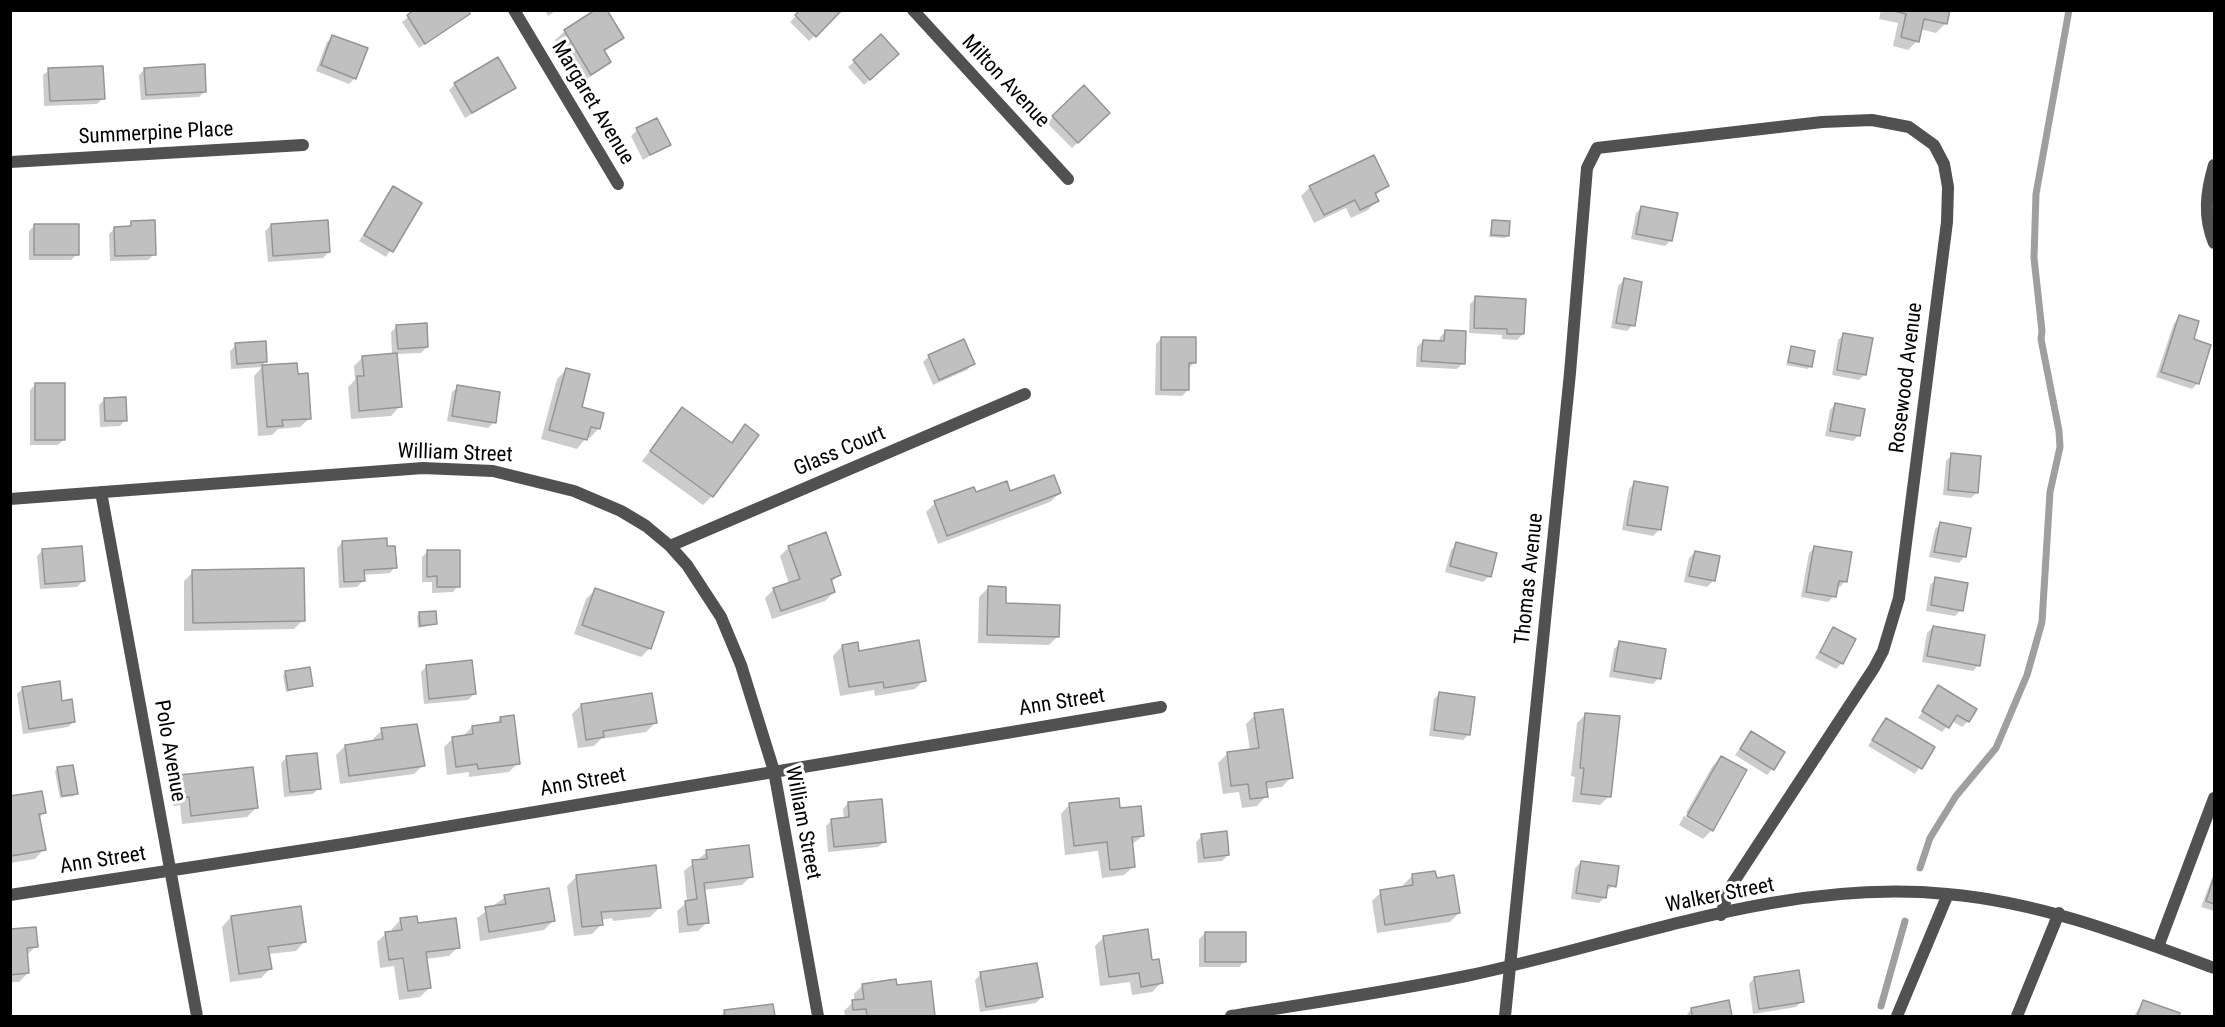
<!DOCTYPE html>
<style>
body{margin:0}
#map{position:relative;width:2225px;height:1027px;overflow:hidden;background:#fff;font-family:"Roboto Condensed",sans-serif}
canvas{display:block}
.frame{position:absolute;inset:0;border:12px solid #000;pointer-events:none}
</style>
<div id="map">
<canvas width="2225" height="1027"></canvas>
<div class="frame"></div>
</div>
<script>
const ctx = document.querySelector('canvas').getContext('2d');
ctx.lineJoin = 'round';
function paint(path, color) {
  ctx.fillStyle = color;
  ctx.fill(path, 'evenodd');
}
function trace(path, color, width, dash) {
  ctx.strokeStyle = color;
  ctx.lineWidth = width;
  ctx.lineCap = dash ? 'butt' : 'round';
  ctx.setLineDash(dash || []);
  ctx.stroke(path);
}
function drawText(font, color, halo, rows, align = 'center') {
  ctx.font = font + ' "Roboto Condensed",sans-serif';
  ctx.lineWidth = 6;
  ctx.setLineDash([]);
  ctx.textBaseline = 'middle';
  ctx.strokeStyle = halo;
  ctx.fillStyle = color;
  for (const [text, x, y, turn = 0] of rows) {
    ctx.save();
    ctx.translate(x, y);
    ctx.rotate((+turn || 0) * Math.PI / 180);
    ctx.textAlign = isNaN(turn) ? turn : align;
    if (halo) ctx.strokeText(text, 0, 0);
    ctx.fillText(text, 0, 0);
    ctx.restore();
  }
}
paint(new Path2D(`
 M417 10 469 14 419 48 402 22Z
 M545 10H557L548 16Z
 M598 10 622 38 603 53 609 62 582 83 555 40 565 31Z
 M802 10 840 11 809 41 790 22Z
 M1881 10H1948L1945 24 1936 33 1920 29 1917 41 1908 50 1893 46 1898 23 1879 19Z
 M333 37 355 78 349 84 316 71 327 42Z
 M881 37 891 60 864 85 848 67Z
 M145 69 205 91 199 97 141 100 139 75Z
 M49 70 103 98 97 104 44 106 43 75Z
 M455 84 514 87 465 118 449 90Z
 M1084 87 1108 113 1072 148 1047 123Z
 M637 130 669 144 643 160 631 136Z
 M1387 185 1375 196 1377 201 1368 210 1351 218 1346 208 1314 223 1301 196 1310 187Z
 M394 188 420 204 386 257 359 241Z
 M1642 208 1671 240 1665 246 1631 239 1636 213Z
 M1492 222 1508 235 1505 238 1489 237Z
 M132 223 154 254 148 260 110 261 109 234 115 228H126Z
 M35 225 77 254 71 260H29V231Z
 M271 225 329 252 323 258 268 262 265 231Z
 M1624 280 1633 325 1627 331 1611 328 1618 286Z
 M1476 298 1523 334 1517 340 1502 339V335L1469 333 1470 304Z
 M2180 317 2192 340 2198 383 2192 389 2156 377 2174 323Z
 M397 326 427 347 421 353 396 354 400 406 391 416 351 419 348 387 355 380 354 366 363 357 392 355 391 332Z
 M1446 331 1463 363 1457 369 1416 367 1417 347 1423 341 1439 342 1440 337Z
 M1844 334 1865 374 1859 380 1832 375 1838 340Z
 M1162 338 1195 362 1189 368 1188 390 1182 396 1155 395 1156 344Z
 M236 345 265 362 261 367 296 364 310 418 300 427 278 429 272 435 258 436 254 376 262 367 231 369 230 351Z
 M1792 348 1810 366 1808 369 1786 365Z
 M929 356 973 364 967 370 933 385 923 362Z
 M566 370 580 409 599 428 590 438 587 437 577 449 541 439 557 379Z
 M36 384 64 439 58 445H30V390Z
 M458 387 494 422 488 428 447 421 452 392Z
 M105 399 125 420 120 426 100 427 99 405Z
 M1835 405 1859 435 1853 441 1825 436 1830 410Z
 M682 409 730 444 745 426 712 496 703 505 642 461Z
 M1952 455 1977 492 1971 498 1943 495 1946 461Z
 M1635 483 1659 530 1653 536 1622 530 1629 489Z
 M1009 493H1060L1050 502 938 544 926 512 935 503 975 494Z
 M1941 523 1964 557 1959 563 1929 557 1935 529Z
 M343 542 386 548 395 567 390 573 363 575V581L357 587 339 588 337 548Z
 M1457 544 1489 576 1483 582 1445 572 1451 550Z
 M789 547 839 575 831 583 834 592 825 601 772 619 765 598 774 589 789 584 780 556Z
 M1815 547 1845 581 1840 587 1836 586 1834 596 1828 602 1801 597 1809 553Z
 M43 550 83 581 77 587 40 589 37 556Z
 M428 551 458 586 453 592 432 593V582H422V557Z
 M1695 552 1718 557 1713 581 1707 587 1684 582 1689 558Z
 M193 572 303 620 294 629 184 631V581Z
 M1936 579 1961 610 1955 616 1926 611 1930 585Z
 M988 588 1004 605 1058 636 1049 645 978 643 979 597Z
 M595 590 650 648 641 657 574 634 586 599Z
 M419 614 436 624 418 628 417 616Z
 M1933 627 1978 665 1973 671 1922 662 1927 633Z
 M1833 629 1842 663 1836 669 1815 658Z
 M1620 643 1659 678 1653 684 1609 677 1614 649Z
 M842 646 924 680 915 689 875 696 874 690 840 696 833 656Z
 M427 666 474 694 468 700 424 704 421 672Z
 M285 673 311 686 286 692 283 675Z
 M1939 687 1968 721 1962 727 1952 721 1942 732 1918 718Z
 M23 688 61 702 74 721 68 727 23 734 17 694Z
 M1440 693 1469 734 1463 740 1429 736 1434 699Z
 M581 705 655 723 646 732 601 739 594 746 578 748 572 714Z
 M1586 714 1609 796 1600 805 1572 802 1575 777 1571 776 1577 723Z
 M1255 715 1291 777 1282 787 1265 789 1266 796 1257 806 1242 808 1239 792 1223 794 1218 763 1227 754 1250 750 1246 724Z
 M501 718 518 763 509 772 469 777V772L447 775 444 747 453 738 462 737 472 727 495 724Z
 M1886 720 1933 747 1915 774 1868 746Z
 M382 730 423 765 414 774 340 784 336 755 345 746 374 742 373 739Z
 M1751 733 1772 769 1767 775 1735 755Z
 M287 757 319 788 313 794 284 797 281 763Z
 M1721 757 1745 771 1712 830V828L1686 813 1712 767Z
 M57 769 76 793 74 796 60 798 55 771Z
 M180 777 256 808 247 817 182 824 180 805 173 806 171 786Z
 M10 798 44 813 39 818 44 849 35 859 10 863Z
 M848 803 884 842 878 847 828 852 826 826 832 820 844 819 843 809Z
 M1070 804 1119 810 1143 836 1131 845 1134 866 1124 875 1102 878 1098 851 1065 855 1061 814Z
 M1684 816 1711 831 1703 839 1679 825Z
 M1202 836 1228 855 1222 861 1198 863 1196 842Z
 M707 852 751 876 742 885 703 890 707 922 698 931 679 933 677 911 687 902 684 871Z
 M1581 862 1614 886 1605 891 1604 898 1599 903 1571 899 1575 868Z
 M2214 873V911L2201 907Z
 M577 876 659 908 650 917 613 921 612 918 601 920V925L592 934 574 936 567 886Z
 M1412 876 1435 880 1459 913 1450 922 1377 933 1372 901 1381 892 1404 888 1403 885Z
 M505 897 553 921 544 930 480 941 477 918Z
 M231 917 305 941 296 951 268 954 270 969 261 978 230 982 222 927Z
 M401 919 458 947 449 956 425 959 429 988 420 997 399 1000 394 966 380 968 377 942 386 933 392 932V929Z
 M10 931 36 946 27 955 28 973 19 982H10Z
 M1205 933 1245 961 1239 967H1199V939Z
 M1104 937 1151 962 1161 983 1152 992 1132 995 1130 982 1100 986 1095 946Z
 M981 974 1042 997 1036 1003 980 1012 975 980Z
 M1754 978 1802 1001 1796 1007 1753 1014 1749 984Z
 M929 983 933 1016H845L844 1011 854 1001V994L863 985 896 987Z
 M1727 1002 1730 1016H1686L1691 1009Z
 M2143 1002 2178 1014 2177 1016H2134Z
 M772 1005 773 1016H720L725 1011Z`), '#0003');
trace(new Path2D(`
 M1920 868 1930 838 1956 796 1996 748 2027 675 2042 622 2050 492 2060 447 2059 431 2041 339 2042 331 2034 258 2036 194 2069 10
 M1881 1006 1905 921`), '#9f9f9f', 7);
const building = new Path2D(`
 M414 10H468L470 14 425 44 407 15Z
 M595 10H607L624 38 604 50 611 62 591 75 564 30Z
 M800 10H842L816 37 795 15Z
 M1890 10H1950L1947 24 1924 19 1919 42 1901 37 1906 14Z
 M881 34 899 54 870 80 853 60Z
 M332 35 368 48 356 79 321 65Z
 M498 57 516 88 472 113 454 83Z
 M205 64 206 92 146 95 144 68Z
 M103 66 105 99 50 101 48 68Z
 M1084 85 1110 113 1078 143 1052 116Z
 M657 118 671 145 650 155 636 128Z
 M1374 155 1389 186 1375 193 1379 201 1360 210 1355 200 1324 215 1309 186Z
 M393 186 422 203 393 252 364 235Z
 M1641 206 1678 213 1672 241 1636 234Z
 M155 220 156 255 115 256 114 227 131 226V221Z
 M328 220 330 252 273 256 271 224Z
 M1492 220 1510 221 1509 236 1491 235Z
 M34 224H79V255H34Z
 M1624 278 1642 282 1635 326 1616 323Z
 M1475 296 1526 299 1524 334H1507V329L1474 328Z
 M2179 315 2199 321 2194 339 2211 345 2199 384 2161 372Z
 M427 323 428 347 398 349 396 325Z
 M1445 330 1466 331 1465 364 1421 361 1423 340 1444 341Z
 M1843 333 1873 338 1866 375 1837 370Z
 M1161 337H1196V363H1189V390H1161Z
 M964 339 975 364 939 380 928 355Z
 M266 341 267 362 237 364 235 343Z
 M1791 346 1815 351 1812 367 1788 362Z
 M397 353 402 407 359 411 357 376H364L362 356Z
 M297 363 298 374 308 373 311 419 282 420 283 426 267 427 262 365Z
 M566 368 590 374 582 407 604 413 600 429 591 427 587 440 549 430Z
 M35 383H65V440H35Z
 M457 385 500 392 496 423 452 416Z
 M126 397 127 421H105L104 398Z
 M1835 403 1865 409 1860 436 1830 431Z
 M682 407 732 443 745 424 759 435 713 497 650 451Z
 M1951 453 1981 456 1978 493 1948 490Z
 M1054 475 1061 493 947 536 934 501 974 487 976 492 1007 481 1010 491Z
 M1634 481 1668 487 1661 530 1627 525Z
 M1940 522 1971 528 1966 557 1934 552Z
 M826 532 841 575 831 579 835 592 781 611 773 588 800 579 788 546Z
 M387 538V546H395L397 568 364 570 365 581 344 582 342 541Z
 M1456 542 1497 553 1491 577 1450 566Z
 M82 546 85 581 45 584 42 549Z
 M1814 546 1852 552 1847 582 1839 581 1836 597 1806 592Z
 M427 550H460V587H437V576L427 577Z
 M1695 551 1720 556 1715 581 1689 576Z
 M304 568 305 621 193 623 192 570Z
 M1935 577 1968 583 1963 611 1931 605Z
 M988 586 1006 587V603L1060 605 1059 637 987 635Z
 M595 588 664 612 651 649 582 625Z
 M436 611 437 624 420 626 419 612Z
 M1933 626 1985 635 1980 666 1927 656Z
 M1833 627 1856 639 1843 664 1820 652Z
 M919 640 926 681 884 688 883 682 849 687 842 645 858 642 859 651Z
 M1619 641 1666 649 1661 679 1614 671Z
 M472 660 476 694 429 699 426 665Z
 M310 667 313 686 288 690 285 671Z
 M60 681 62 701 72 699 75 722 29 729 22 687Z
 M1938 685 1977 709 1969 722 1957 715 1949 728 1922 711Z
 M1439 692 1475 697 1470 735 1434 730Z
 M652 693 657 723 603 731 604 737 586 740 581 704Z
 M1283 709 1293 778 1266 782 1268 797 1250 799 1248 784 1231 786 1227 752 1259 748 1254 713Z
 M1585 713 1620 716 1611 797 1581 794 1584 768H1580Z
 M514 715 520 764 478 769 477 764 456 767 452 737 473 734 472 726 501 722 500 717Z
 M1886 718 1935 747 1922 769 1872 740Z
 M417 724 425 766 349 776 345 745 383 739 381 728Z
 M1751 731 1785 752 1774 770 1740 749Z
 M317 753 321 789 290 792 286 756Z
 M1721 756 1747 770 1713 831 1687 816Z
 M73 765 78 794 62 796 57 767Z
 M253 767 258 808 191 816 189 797 182 798 179 775Z
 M42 791 46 813 39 814 46 850 11 856 10 796Z
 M1119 798 1120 808 1141 806 1144 836 1132 837 1135 867 1110 870 1107 842 1074 846 1069 803Z
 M882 799 886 842 834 847 831 819 849 817 848 802Z
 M1227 831 1229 855 1204 858 1201 834Z
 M749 845 753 877 704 883 709 923 688 925 685 901 697 899 692 860 707 859 706 850Z
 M1581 861 1619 866 1616 887 1608 885 1606 898 1576 893Z
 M656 865 661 908 601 912 603 925 582 927 576 875Z
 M1435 871 1437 878 1454 875 1460 913 1385 925 1380 890 1413 885 1412 874Z
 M2214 877V904L2206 901Z
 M549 888 555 921 489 932 485 907 506 904 504 895Z
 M301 906 306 942 268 947 272 969 239 974 231 916Z
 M417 916 418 923 456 918 460 948 426 952 431 988 408 991 403 958 389 960 385 932 402 930 400 918Z
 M36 927 38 947 27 948 29 973 10 975V929Z
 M1148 929 1152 960 1159 959 1163 983 1141 987 1139 973 1109 977 1103 936Z
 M1205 932H1246V962H1205Z
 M1037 963 1043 997 986 1007 980 972Z
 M1799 970 1804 1002 1759 1009 1754 977Z
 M896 979 897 985 931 981 935 1016H867L866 1009 853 1010 852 1000 864 999 862 984Z
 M1729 1000 1732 1016H1692L1691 1008Z
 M2143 1000 2180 1013 2179 1016H2137Z
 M773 1004 775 1016H785H725L724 1010Z`);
paint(building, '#c0c0c0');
trace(building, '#959595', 1.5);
trace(new Path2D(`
 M514 10 618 184
 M913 10 1068 179
 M10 162 303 145
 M2214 165C2206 192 2203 217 2214 243
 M101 492 197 1016
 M10 499 423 468 493 471 574 491 621 511 646 526 670 546 687 565 721 617 741 665 774 771 818 1016
 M670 546 1025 394
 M10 895 350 843 1161 707
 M2158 947 2214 798
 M1231 1016C1309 1003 1388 992 1466 976 1624 943 1783 878 1947 894 2040 902 2128 936 2214 968
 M1505 1016 1570 373 1587 168 1597 148 1822 122 1872 120 1909 127 1934 145 1944 164 1948 187 1947 222 1899 598 1883 651 1874 668 1729 889 1721 915
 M1897 1016 1948 894
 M2017 1016 2059 913`), '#515151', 12);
drawText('21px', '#000', '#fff', [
 ["Milton Avenue",1005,82,47],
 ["Margaret Avenue",592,103,59],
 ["Summerpine Place",156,134,-3],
 ["Rosewood Avenue",1907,378,-83],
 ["Glass Court",840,452,-23],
 ["William Street",455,454,2],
 ["Thomas Avenue",1530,579,-84],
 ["Ann Street",1062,703,-9],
 ["Polo Avenue",169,751,80],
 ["Ann Street",583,783,-10],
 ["William Street",802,823,79],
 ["Ann Street",103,861,-9],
 ["Walker Street",1720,896,-11]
]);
</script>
